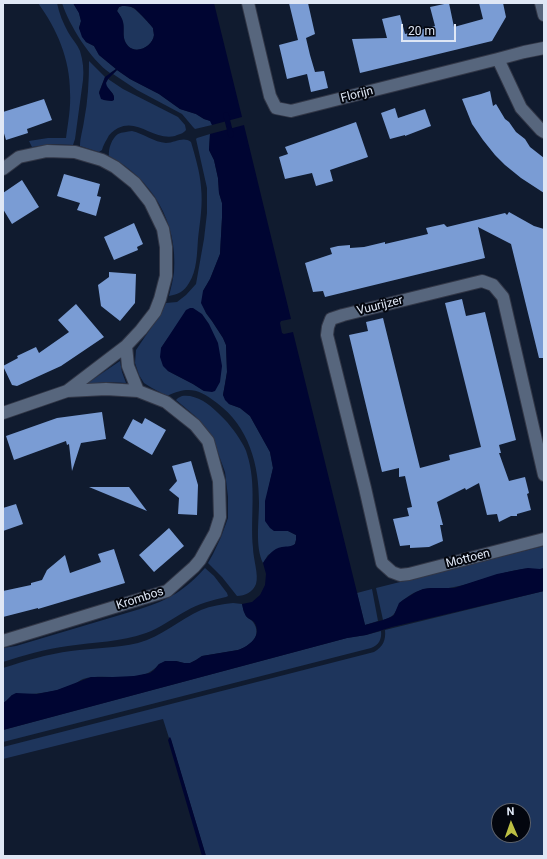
<!DOCTYPE html>
<style>
body{margin:0}
#map{position:relative;width:547px;height:859px;overflow:hidden;background:#101b2f;font-family:Roboto,sans-serif}
canvas{display:block}
.frame{position:absolute;inset:0;border:4px solid #dfe7f5;pointer-events:none}
.north{position:absolute;left:491px;top:803px;width:40px;height:40px;box-sizing:border-box;background:#03060e;border:1px solid #5b606a;border-radius:50%;rotate:358deg;font-size:11px;font-weight:700;line-height:16px;text-align:center;color:#dfe7f5}
.north::after{content:'';display:block;margin:auto;width:14px;height:18px;background:#bcbf43;clip-path:polygon(50% 0,100% 100%,50% 72%,0 100%)}
.scale{position:absolute;left:401px;top:24px;width:55px;height:18px;box-sizing:border-box;border:2px solid #dfe7f5;border-top:0;padding-left:5px;font-size:12px;line-height:14px;white-space:nowrap;color:#dfe7f5;-webkit-text-stroke:3px #03060e;paint-order:stroke}
</style>
<div id="map">
<canvas width="547" height="859"></canvas>
<div class="frame"></div>
<div class="north">N</div>
<div class="scale">20 m</div>
</div>
<script>
const ctx = document.querySelector('canvas').getContext('2d');
ctx.lineJoin = 'round';
function paint(path, color) {
  ctx.fillStyle = color;
  ctx.fill(path, 'evenodd');
}
function trace(path, color, width, dash) {
  ctx.strokeStyle = color;
  ctx.lineWidth = width;
  ctx.lineCap = dash ? 'butt' : 'round';
  ctx.setLineDash(dash || []);
  ctx.stroke(path);
}
function drawText(font, color, halo, rows, align = 'center') {
  ctx.font = font + ' Roboto,sans-serif';
  ctx.lineWidth = 4;
  ctx.setLineDash([]);
  ctx.textBaseline = 'middle';
  ctx.strokeStyle = halo;
  ctx.fillStyle = color;
  for (const [text, x, y, turn = 0] of rows) {
    ctx.save();
    ctx.translate(x, y);
    ctx.rotate((+turn || 0) * Math.PI / 180);
    ctx.textAlign = isNaN(turn) ? turn : align;
    if (halo) ctx.strokeText(text, 0, 0);
    ctx.fillText(text, 0, 0);
    ctx.restore();
  }
}
paint(new Path2D(`
 M38 3H57C59 13 63 23 68 32 72 39 77 44 80 51 83 61 84 70 83 80L75 139 73 145 53 144 32 147 29 141 48 138H66C68 123 71 107 70 92 70 59 57 29 38 3Z
 M62 3H73L79 13 81 21 79 28 86 42 94 46 99 55 116 69 110 73C91 60 69 25 62 3Z
 M122 6C125 6 130 6 133 8 137 10 151 25 153 28 153 29 154 34 154 35 153 46 137 55 128 46 120 37 126 28 122 19 121 17 119 14 117 11L119 7Z
 M89 61 105 77 99 92 104 100 112 101 114 99C115 93 109 91 106 86V82L108 79 123 89 178 117 185 125 186 130C183 134 179 134 175 136 154 141 138 118 118 128 113 131 109 134 107 139 105 142 103 146 102 150L99 152 80 146C80 138 83 129 84 121 88 101 89 81 89 61Z
 M117 70 130 79 159 94 180 109 196 114 204 119 211 121 212 125 195 129 193 127 182 114 137 90 113 74Z
 M132 131C144 134 154 142 166 143 175 143 183 136 191 142 195 156 200 172 201 187 203 205 200 221 198 239 197 253 197 271 189 283 184 292 178 294 169 296 171 288 173 280 174 272 178 222 152 179 109 156 108 149 112 138 118 134 122 132 127 132 132 131Z
 M210 134 209 150 214 160 218 178 219 193 222 203V218L220 254 210 279 203 291 206 313 212 321 223 338 226 345 227 372 225 384 223 395 229 404 240 408 250 416 270 452 273 468 268 491 279 531H288L296 535V540L295 544 291 547H283L268 555 263 563C255 547 259 521 259 503 259 464 249 427 217 403 198 389 189 386 167 396L152 388 144 383 139 375 135 363 136 350 161 313 166 303 177 302 186 295 196 284 204 239 207 213V188L196 139 197 138ZM168 338 204 391 193 384 168 371 161 348Z
 M120 361 122 372 126 383 109 382 86 384Z
 M182 396C195 394 208 403 217 412 227 421 235 431 242 443 244 446 246 450 247 454 257 484 250 517 253 548 253 558 259 575 256 584 253 592 245 596 237 596L222 577 208 563 213 554 221 537 228 518V497L225 472 213 439 195 416 176 400 178 398Z
 M544 546V568C537 571 530 568 523 569 499 572 477 583 454 587 443 590 432 586 421 590 414 592 407 597 402 601 399 605 395 614 392 616 389 618 386 619 383 620L376 588Z
 M205 568 214 576 227 593 228 596 226 597C212 600 198 604 186 611 173 618 160 628 146 633 121 642 94 642 68 646 46 649 24 655 3 662V648L16 646 140 609C169 600 185 590 205 568Z
 M372 589 378 621 365 625 357 593Z
 M544 591V856H206L171 740 169 737V738L163 719 3 759V747L374 652C383 647 386 640 385 630ZM499 811H523V835H499Z
 M233 603 242 604C243 607 243 611 245 614 246 618 251 619 253 622 263 636 250 646 238 650L202 656 196 660 190 663H184L176 661 159 664C143 686 106 672 83 679 80 680 78 682 75 684 70 686 63 688 58 690 43 694 27 694 12 695L6 701 3 703V668C25 661 48 654 71 651 94 648 116 648 138 643 161 637 179 620 201 610 211 606 222 604 233 603Z
 M381 631C382 639 379 645 371 648L3 742V730L347 638 366 635Z`), '#1e355c');
paint(new Path2D(`
 M73 3H214L242 117 212 125 210 121 204 119 196 114 180 109 159 94 130 79 117 70 108 79 106 83C107 90 115 92 114 100L112 101 104 100 101 99 99 93 105 77 116 69 99 55 94 46 86 42 82 37 79 28 81 21 79 13ZM122 6C126 6 130 6 134 8 137 10 152 26 153 28 153 29 154 34 154 35 153 46 137 55 128 46 121 38 125 31 123 22 122 18 120 15 117 11L119 7Z
 M244 125 291 319 281 321 280 323 282 333 284 334 293 332 365 625 383 620 391 617 394 615 399 603 403 600 416 592 423 589 431 588H454L497 574 522 569 528 568 540 569 544 568V591L392 627 366 635 347 638 3 730V703L6 701 12 695 16 693 37 694 57 690 91 677H113L134 676 150 673 154 670 159 664 165 661H176L184 663H190L196 660 202 656 238 650C249 646 263 636 254 622 251 619 246 618 245 614 243 611 243 607 242 604L252 602 260 595 265 585 266 574 263 563C268 556 273 548 282 547 288 546 291 547 295 544L296 540V535L288 531H274L270 528 265 521V501L273 468 270 452 250 416 240 408 229 404 225 400 223 395 225 384 227 372 226 345 223 338 212 321 206 313 201 303 203 291 210 279 220 254 222 218V203L219 193 218 178 214 160 209 150 210 134Z
 M190 308H193L202 314 209 324 218 343 222 366 220 382 215 391 212 392 204 391 193 384 168 371 163 366 160 357 161 348 186 310Z
 M170 737 171 739 206 856H202L168 740Z`), '#000532');
trace(new Path2D(`
 M226 115 231 135`), '#000532', 5.5);
paint(new Path2D(`
 M289 3H308L315 34 306 38 310 55 315 72 324 71 328 88 311 92 307 74 287 79 279 45 298 40Z
 M449 3 454 27 483 19 479 3H503L506 17 492 41 360 73 352 39 387 38 382 19 400 15 405 34 435 26 430 7Z
 M490 91 493 106 496 104 505 119 509 122 516 132 525 139 530 147 544 158V193L521 178 505 165 495 155 483 140 472 124 462 99 481 94Z
 M44 99 52 120 27 129 28 133 6 140 3 130V112Z
 M395 108 398 118 425 109 431 126 405 136V135L390 139 381 113Z
 M356 122 368 157 330 170 333 181 316 186 312 173 285 179 279 157 288 154 285 147Z
 M64 174 100 184 97 196 101 197 96 216 77 210 80 203 57 196Z
 M22 180 39 207 12 224 3 209V193Z
 M509 212 534 226 544 229V358H539L511 244 478 227 485 258 325 297 323 291 313 292 305 263 332 254 330 248 338 246 350 245V248L364 247 385 242V244L428 234 426 228 444 224 447 227 505 213 507 215Z
 M134 223 143 244 137 247 138 250 114 260 104 237Z
 M109 272 136 274 135 303 120 321 101 306 98 285 109 277Z
 M462 299 466 316 485 312 516 440 499 445 501 453H499L509 481 525 477 529 493 527 494 531 510 517 514V516H511L499 522 497 514 487 515 479 483 466 490 465 488 437 502 443 525H440L443 541 429 547 410 548V545L400 546 393 519 409 516 407 508 412 507 405 476 399 477V468L382 472 349 335 368 331 366 322 383 318 420 468 450 460 449 455 481 447 445 303Z
 M76 304 104 337 61 366 17 386 12 385 3 366 18 358 17 356 36 347 39 353 69 332 58 320Z
 M102 412 106 439 81 443 72 471 69 444 67 445 66 441 14 460 6 436 57 418Z
 M145 418 166 430 152 455 123 438 133 419 142 424Z
 M191 461 198 485 197 515 178 514 179 498 169 490 177 481 172 466Z
 M89 487H129L147 511Z
 M16 504 23 524 3 531V508Z
 M169 528 184 546 154 572 139 555Z
 M114 549 125 583 38 609V608L3 617V591L31 585V583L42 580 47 570 65 555 70 573 101 562 98 554Z`), '#7a9cd4');
const minor = new Path2D(`
 M248 3 270 96 276 108 291 111 498 59 524 52 544 48
 M541 3 544 15
 M498 59 521 108 541 130 544 132
 M3 169 19 157 47 151 75 152 102 160 115 167 135 183 150 202 163 229 166 247V276L160 299 155 312 141 330 126 346 128 366 138 391
 M67 391 126 346
 M3 413 67 391 106 389 138 391 166 402 195 425 208 441 219 481 220 517 215 533 200 560 194 567 167 591 3 641
 M544 475 503 297 493 285 482 281 343 315 331 319 328 327 327 335 365 488 382 563 392 572 400 575 409 574 544 539`);
trace(minor, '#323747', 14);
trace(minor, '#57667d', 12);
drawText('12px', '#dfe7f5', '#03060e', [
 ["Florijn",357,95,-14],
 ["Vuurijzer",380,306,-14],
 ["Mottoen",468,559,-14],
 ["Krombos",140,599,-18]
]);
</script>
